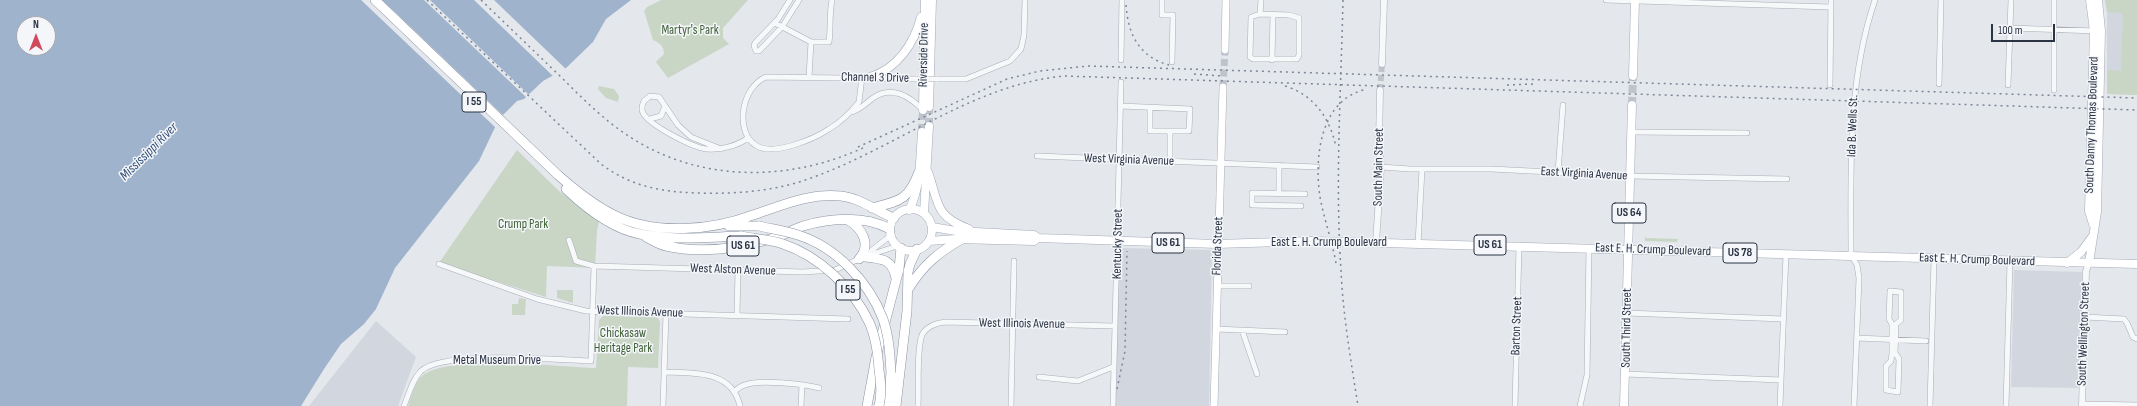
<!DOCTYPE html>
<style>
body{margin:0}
#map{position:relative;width:2137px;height:406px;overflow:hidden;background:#e4e7ec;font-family:"Sofia Sans Condensed",sans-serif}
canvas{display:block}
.north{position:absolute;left:16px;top:16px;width:40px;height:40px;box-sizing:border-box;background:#f4f6f9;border:1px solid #a4a8b1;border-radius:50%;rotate:0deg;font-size:11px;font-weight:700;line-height:16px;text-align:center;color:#2b3445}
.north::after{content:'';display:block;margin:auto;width:14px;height:18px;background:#d1495b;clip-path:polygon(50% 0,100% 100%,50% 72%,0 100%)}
.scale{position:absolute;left:1991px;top:24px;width:64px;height:18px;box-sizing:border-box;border:2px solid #2b3445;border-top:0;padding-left:5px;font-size:12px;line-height:14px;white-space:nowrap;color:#2b3445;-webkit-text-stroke:3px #f4f6f9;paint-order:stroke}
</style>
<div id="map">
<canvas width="2137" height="406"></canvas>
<div class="north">N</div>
<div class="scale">100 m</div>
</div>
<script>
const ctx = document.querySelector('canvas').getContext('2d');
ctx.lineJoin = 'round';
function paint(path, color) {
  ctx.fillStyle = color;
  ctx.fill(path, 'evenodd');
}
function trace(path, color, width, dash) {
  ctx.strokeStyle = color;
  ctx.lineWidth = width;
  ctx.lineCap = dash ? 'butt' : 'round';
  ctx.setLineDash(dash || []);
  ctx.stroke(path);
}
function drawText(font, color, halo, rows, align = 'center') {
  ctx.font = font + ' "Sofia Sans Condensed",sans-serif';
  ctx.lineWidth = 3;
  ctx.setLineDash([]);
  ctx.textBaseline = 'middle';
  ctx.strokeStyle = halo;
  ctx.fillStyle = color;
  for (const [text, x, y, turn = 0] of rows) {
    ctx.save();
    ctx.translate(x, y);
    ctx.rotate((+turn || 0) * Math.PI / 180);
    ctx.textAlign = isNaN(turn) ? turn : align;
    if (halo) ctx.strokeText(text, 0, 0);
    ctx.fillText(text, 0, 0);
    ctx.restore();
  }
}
paint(new Path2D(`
 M2105 0H2137V95L2107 94V12Z
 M1119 248 1212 250 1209 406H1115Z
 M2014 270 2082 272 2078 388 2011 387Z
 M376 321 416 357 398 406H309Z`), '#d2d6de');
paint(new Path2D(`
 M661 0H748L723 28V38L729 44 668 78 656 62 664 54C664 45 659 43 653 40L644 11 647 7Z
 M2105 0H2137V95L2107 94V70L2121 71 2123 13 2107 12Z
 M599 86 614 89 619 96 618 102 606 98 598 89Z
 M517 150 560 192 600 218 597 230 595 268 547 266 546 297 439 263Z
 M1645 236 1646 238 1678 239 1677 242 1645 241Z
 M557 290H573V303L557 298Z
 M519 298 526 299 525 315H512V304H518Z
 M603 316 657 317 660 322 658 368 628 367 627 406H408C411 398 414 385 420 378 440 353 562 367 596 368L599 320Z`), '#c9d6c5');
paint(new Path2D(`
 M0 0H631L606 19 593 42 565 69 543 81 524 99 517 101 499 119 479 161 395 268 376 309 364 324 341 344 324 369 301 406H0ZM24 24H48V48H24Z`), '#9fb4cc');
paint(new Path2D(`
 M361 0H382L397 14 504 116 496 128Z
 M424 0H430L530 96 527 98Z
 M474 0H494L567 70 554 77Z`), '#e4e7ec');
trace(new Path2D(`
 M1380 90 1382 64`), '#bfc3cb', 6, [6, 3]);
trace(new Path2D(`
 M1223 87 1225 50`), '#bfc3cb', 7, [7, 3.5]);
trace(new Path2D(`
 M1632 105 1633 76
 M929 126V107
 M922 132 923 110`), '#bfc3cb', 8, [8, 4]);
const minor = new Path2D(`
 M790 0 778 19 755 43 754 46 756 51H759L782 27 799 0
 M1162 0V15H1173L1172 62
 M1606 0 1830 7
 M1260 14 1289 15 1299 18V55L1297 59H1253L1250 57 1251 17Z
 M1260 14 1261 0
 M775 23 811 42H829C831 28 829 15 832 0
 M2010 28 2097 31
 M1121 60 1122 0
 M1272 60 1273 15
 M809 77 811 42
 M862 77 859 102C851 112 841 122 829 129 814 139 774 156 757 146 734 133 741 87 766 77L917 79
 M936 79H966L1010 61 1021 49 1024 35 1025 0
 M1939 84 1941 0
 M1830 85 1831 0
 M2008 85 2011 0
 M2054 90V0
 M1121 106 1190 109 1189 131H1150V107
 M852 112C861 109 865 104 873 98 892 85 909 96 923 110
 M650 119 661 116 665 106
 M1632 132 1747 133
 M721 149 691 137 678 125 659 97 650 96 644 101C642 105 641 109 643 113 649 125 693 148 707 149 721 150 737 146 748 138
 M1037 156 1317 167
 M1170 161V132
 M1381 167 1410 169H1491L1630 176 1787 179
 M1558 172 1563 105
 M1279 193V165
 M1301 206 1252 205V193L1305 194
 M569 240 576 261 594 266 803 272 835 270 861 258
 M1418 244 1422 169
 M869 255 872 250 890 236
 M870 255 897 246
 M439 264 537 299 586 311 848 319
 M1217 286H1249
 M1890 291 1901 292V320L1896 324 1895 353 1899 359 1898 392 1886 390V366L1891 361 1892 353V324L1889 319Z
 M1627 313 1783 319
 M737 315 738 270
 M2084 317 2124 319 2127 323 2133 337 2137 339
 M1216 329 1285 332
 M1242 330 1257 374
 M1857 338 1926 341
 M665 372C694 373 732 370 740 406
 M1625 374 1781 380
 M1039 377 1078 381 1113 367
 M734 392C737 389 741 386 745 385 757 379 805 384 819 388
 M2082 404 2137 405
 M404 406C409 394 412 380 421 371 443 350 558 360 591 361L594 266
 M663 406 666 313
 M801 406 802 385
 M918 406C919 390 916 345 923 333 928 326 936 323 945 322L1115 326
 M1011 406 1014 261
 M1113 406 1121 82
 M1515 406 1519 246
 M1580 406 1587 375 1589 248
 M1780 406 1786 254
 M1854 406 1859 278 1857 265 1851 255C1851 170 1847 82 1875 0
 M1930 406 1934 259
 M2006 406 2010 261`);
const tertiary = new Path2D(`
 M1382 64 1384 0
 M1376 243 1381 167 1379 145 1380 90
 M2082 406 2086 271 2089 263`);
const secondary = new Path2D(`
 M1225 50 1226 0
 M1214 406 1223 87`);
const primary = new Path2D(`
 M2090 0 2094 31 2089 211 2093 224
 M1633 76 1635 0
 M870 77C897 69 914 44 921 17
 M929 107 932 0
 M923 110 925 0
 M928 172C939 203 934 216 969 229
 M890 230a21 21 0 1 1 42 0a21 21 0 1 1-42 0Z
 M909 210C921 188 920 157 922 132
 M924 213 929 126
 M932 227 956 231 1034 235 1038 238 1217 244 1312 241 2137 264
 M929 241 956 239 1034 241 1038 238
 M2067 263 2081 252 2092 237
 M2089 263 2097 212 2101 31 2098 0
 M1624 406 1632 105`);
const motorway = new Path2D(`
 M375 0 558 175C575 190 594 205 614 215 655 236 713 230 753 215 783 205 809 193 841 196 860 198 876 211 894 218
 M566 189C586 208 612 229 640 234 673 241 708 237 741 236
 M872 208C899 201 908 201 919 172
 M848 220C862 228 872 245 859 259
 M729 226H759
 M646 237C652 240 659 245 666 246 702 254 742 248 777 237 786 234 794 229 803 226 830 218 864 215 890 229
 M865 257C883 259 892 259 896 278
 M909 288C923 265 939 252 962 239
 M867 406 876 357 899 269 901 248
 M888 406 891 373
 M896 406 907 311 908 272 910 264 917 249`);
trace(minor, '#a9aeb7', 6);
trace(tertiary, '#a9aeb7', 7);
trace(secondary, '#a9aeb7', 8);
trace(primary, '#a3abb8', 9);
trace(motorway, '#8b94a3', 10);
trace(minor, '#f7f8fa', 5);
trace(tertiary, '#f7f8fa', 6);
trace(secondary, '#fff', 7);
trace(primary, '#fff', 8);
trace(motorway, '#fff', 9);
trace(new Path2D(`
 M427 0 601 164C630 186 661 192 697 193 732 194 766 192 799 182 889 154 970 84 1065 76L2137 110
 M481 0C508 26 535 52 562 78 583 99 605 121 630 137 701 183 790 182 865 147
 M1343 0C1341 90 1335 181 1341 270 1343 316 1351 361 1358 406
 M1126 5C1128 34 1139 57 1169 65
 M1194 74 1222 76
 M1507 85 1535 84
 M1285 86C1314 95 1330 118 1336 147
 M858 147 1007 79 1040 71 1088 66 2137 98
 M1336 263C1332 241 1324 219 1320 197 1314 157 1320 99 1367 89
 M1117 389 1125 351 1127 251`), '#7d8696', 1.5, [2, 4]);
const minorBridge = new Path2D(`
 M917 79H936`);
const motorwayBridge = new Path2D(`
 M759 226C772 229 786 231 798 235 836 247 869 282 883 319 889 336 890 355 891 373
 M741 236C754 239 770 239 783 244 819 256 853 288 869 322 876 337 878 354 879 370 881 382 882 394 879 406`);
trace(minorBridge, '#a9aeb7', 6, []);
trace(motorwayBridge, '#8b94a3', 10, []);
trace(minorBridge, '#f7f8fa', 5);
trace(motorwayBridge, '#fff', 9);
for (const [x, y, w] of [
 [474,102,24],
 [1629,213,34],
 [1168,243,32],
 [1490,245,32],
 [743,246,32],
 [1740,253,34],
 [848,290,24]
]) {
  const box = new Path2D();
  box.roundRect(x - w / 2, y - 10, w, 20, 3);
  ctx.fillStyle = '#f4f6f9';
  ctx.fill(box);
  trace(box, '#2b3445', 1);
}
drawText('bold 12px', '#2b3445', null, [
 ["I 55",474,102],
 ["US 64",1629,213],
 ["US 61",1168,243],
 ["US 61",1490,245],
 ["US 61",743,246],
 ["US 78",1740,253],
 ["I 55",848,290]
]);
drawText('13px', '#3f6138', '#f4f6f9', [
 ["Martyr's Park",690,31],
 ["Crump Park",523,225],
 ["Chickasaw",623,334],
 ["Heritage Park",623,349]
]);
drawText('13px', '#2b3445', '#f4f6f9', [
 ["Riverside Drive",924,55,-89],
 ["Channel 3 Drive",875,78,1],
 ["South Danny Thomas Boulevard",2092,125,-88],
 ["Ida B. Wells St.",1853,126,-88],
 ["West Virginia Avenue",1129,160,2],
 ["South Main Street",1379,167,-89],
 ["East Virginia Avenue",1584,174,3],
 ["East E. H. Crump Boulevard",1329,243],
 ["Kentucky Street",1118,244,-89],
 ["Florida Street",1218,246,-88],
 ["East E. H. Crump Boulevard",1653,250,2],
 ["East E. H. Crump Boulevard",1977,260,2],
 ["West Alston Avenue",733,270,2],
 ["West Illinois Avenue",640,312,2],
 ["West Illinois Avenue",1022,324,1],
 ["Barton Street",1517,326,-88],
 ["South Third Street",1627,328,-89],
 ["South Wellington Street",2084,334,-88],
 ["Metal Museum Drive",497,361]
]);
drawText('italic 14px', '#34527a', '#f4f6f9', [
 ["Mississippi River",149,152,-45]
]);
</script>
